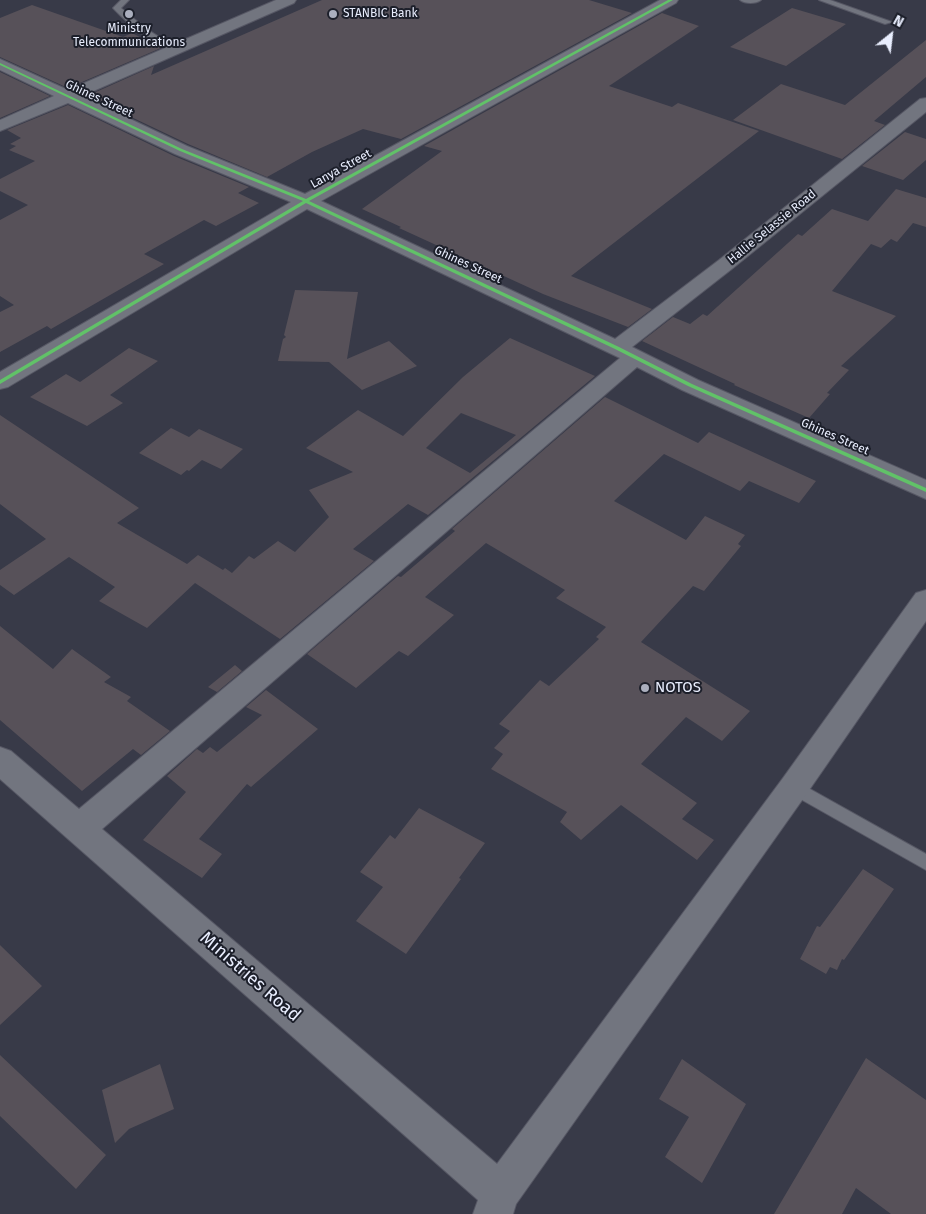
<!DOCTYPE html>
<style>
body{margin:0}
#map{position:relative;width:926px;height:1214px;overflow:hidden;background:#383a48;font-family:"Fira Sans",sans-serif}
canvas{display:block}
.north{position:absolute;left:866px;top:10px;width:50px;height:50px;-webkit-text-stroke:4px #1c1f2a;paint-order:stroke;rotate:29deg;font-size:14px;font-weight:700;line-height:20px;text-align:center;color:#e9eefe}
.north::after{content:'';display:block;margin:auto;width:18px;height:22px;background:#e9eefe;clip-path:polygon(50% 0,100% 100%,50% 72%,0 100%)}
</style>
<div id="map">
<canvas width="926" height="1214"></canvas>
<div class="north">N</div>
</div>
<script>
const ctx = document.querySelector('canvas').getContext('2d');
ctx.lineJoin = 'round';
function paint(path, color) {
  ctx.fillStyle = color;
  ctx.fill(path, 'evenodd');
}
function trace(path, color, width, dash) {
  ctx.strokeStyle = color;
  ctx.lineWidth = width;
  ctx.lineCap = dash ? 'butt' : 'round';
  ctx.setLineDash(dash || []);
  ctx.stroke(path);
}
function drawText(font, color, halo, rows, align = 'center') {
  ctx.font = font + ' "Fira Sans",sans-serif';
  ctx.lineWidth = 4;
  ctx.setLineDash([]);
  ctx.textBaseline = 'middle';
  ctx.strokeStyle = halo;
  ctx.fillStyle = color;
  for (const [text, x, y, turn = 0] of rows) {
    ctx.save();
    ctx.translate(x, y);
    ctx.rotate((+turn || 0) * Math.PI / 180);
    ctx.textAlign = isNaN(turn) ? turn : align;
    if (halo) ctx.strokeText(text, 0, 0);
    ctx.fillText(text, 0, 0);
    ctx.restore();
  }
}
paint(new Path2D(`
 M322 0H589L632 13 401 139 363 129 312 152 267 177 188 144 87 96 154 66 151 75Z
 M32 5 123 37 132 33 161 48 68 88 0 57V18Z
 M792 8 846 24 786 66 730 47Z
 M662 13 699 26 609 86 672 107 678 103 759 131 571 276 652 309 628 327 543 294 399 228 401 227 362 209 442 151 424 146Z
 M926 40V77L874 121 885 125 842 159 733 120 781 84 845 105Z
 M0 72 50 96 0 118Z
 M68 105 174 156 249 187 238 193 259 203 216 226 204 220 144 254 164 264 51 329 47 326 0 352V312L14 305 0 296V220L28 205 0 191V179L35 161 9 150 16 146 10 144 21 138 7 130Z
 M905 132 926 139V160L903 180 862 166Z
 M896 189 926 198V227L913 223 897 242 891 239 881 248 871 244 832 291 896 316 841 366 849 370 827 393 830 394 809 418 734 385 735 384 642 341 673 317 690 324 703 314 707 316 798 234 802 236 832 209 868 221Z
 M295 290 358 292 347 359 389 341 417 366 362 390 329 362 278 361 283 339 286 337 284 335Z
 M510 338 595 376 428 515 408 504 353 549 374 561 280 639 195 583 147 628 99 601 115 587 69 557 14 595 0 585V570L46 539 0 504V415L139 508 117 523 187 564 198 555 223 570 225 568 232 573 249 556 254 559 278 541 295 552 329 517 309 490 353 472 306 448 358 410 403 436 463 377ZM461 413 516 435 470 473 426 448Z
 M129 348 158 361 110 395 123 403 87 426 30 397 66 374 80 382Z
 M605 397 698 443 709 432 816 481 799 503 749 481 740 491 664 454 614 501 686 540 705 516 745 535 738 544 741 546 704 591 693 586 641 642 750 711 722 741 686 717 641 764 697 803 682 819 714 840 697 860 621 805 581 840 560 822 567 812 491 769 503 754 494 748 510 731 499 724 540 680 549 686 599 639 596 637 606 627 556 598 565 590 486 543 425 597 454 615 408 656 399 651 356 688 307 654 398 576 401 577 455 531 452 529Z
 M171 428 189 437 199 429 243 449 221 469 202 460 189 471 187 470 181 475 139 453Z
 M0 626 53 669 72 649 111 677 104 682 131 697 127 701 170 731 141 755 133 749 82 791 0 720Z
 M235 665 242 671 217 692 208 687Z
 M266 690 318 729 251 787 247 784 199 839 222 854 202 878 143 840 186 792 167 776 197 749 203 753 210 747 217 752 262 715 246 707Z
 M419 808 485 843 459 878 461 879 406 954 356 921 383 887 360 872 390 835 395 839Z
 M863 869 894 889 844 960 842 959 837 970 830 967 826 974 800 959 817 926 820 927Z
 M0 945 42 986 0 1025Z
 M0 1055 106 1155 76 1189 0 1116Z
 M866 1058 926 1100V1214H891L856 1188 842 1214H774Z
 M682 1059 746 1104 702 1183 665 1157 689 1117 659 1099Z
 M160 1064 174 1109 129 1129 115 1143 102 1090Z`), '#575159');
const service = new Path2D(`
 M121 0H129L121 8C140 24 158 40 182 47V51C162 53 126 22 113 8Z
 M740 0H761C756 4 745 4 740 0Z
 M819 0H830L892 22 885 24Z
 M794 780 926 854V870L788 792 786 787 788 782Z`);
const minor = new Path2D(`
 M276 0H296L294 3 82 96 187 146 305 194 660 0H678L676 3 321 201 615 339 719 260 920 99 926 98V112L733 268 632 347 698 380 926 480V499L682 390 637 367 102 829 497 1164 783 778 916 593 926 590V621L805 796 516 1204 513 1214H473L478 1200 0 779V747L11 751 79 809 620 358 307 209 8 387 0 389V372L291 202 175 154 68 103 0 131V120L54 96 0 70V59L68 90Z`);
trace(service, '#565764', 2);
trace(minor, '#565764', 2);
paint(service, '#72757f');
paint(minor, '#72757f');
paint(new Path2D(`
 M668 0H673L309 201 619 347 692 384 926 488V492L688 386 615 349 306 203 0 384V380L303 201 180 151 0 65V63L182 149 306 199Z`), '#61c268');
for (const [x, y, r, color] of [
 [129,14,5,"#abafbe"],
 [333,14,5,"#abafbe"],
 [645,688,5,"#abafbe"]
]) {
  const dot = new Path2D();
  dot.arc(x, y, r, 0, 2 * Math.PI);
  ctx.fillStyle = color;
  ctx.fill(dot);
  trace(dot, '#1c1f2a', 2);
}
drawText('12px', '#e9eefe', '#1c1f2a', [
 ["STANBIC Bank",343,14],
 ["Ministry",129,29,"center"],
 ["Telecommunications",129,43,"center"]
], 'left');
drawText('12px', '#e9eefe', '#1c1f2a', [
 ["Ghines Street",99,99,25],
 ["Lanya Street",341,169,-29],
 ["Hallie Selassie Road",772,227,-39],
 ["Ghines Street",468,265,25],
 ["Ghines Street",835,437,24]
]);
drawText('15px', '#e9eefe', '#1c1f2a', [
 ["NOTOS",655,688]
], 'left');
drawText('18px', '#e9eefe', '#1c1f2a', [
 ["Ministries Road",250,977,41]
]);
</script>
